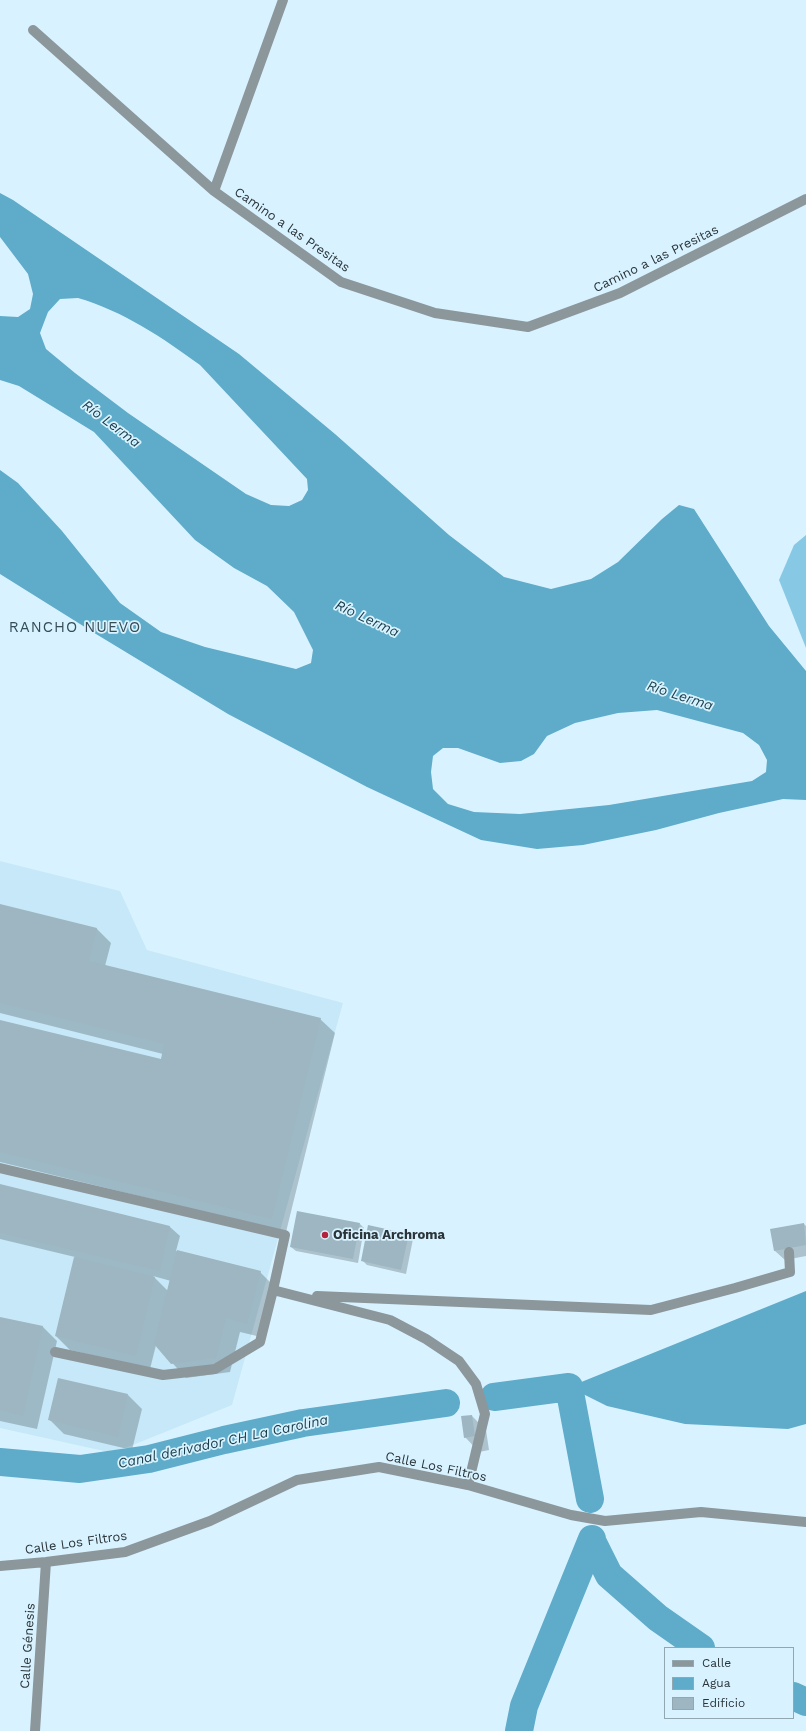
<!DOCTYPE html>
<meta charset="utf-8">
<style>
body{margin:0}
#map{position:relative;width:806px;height:1731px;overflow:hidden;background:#d8f3ff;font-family:"Work Sans",sans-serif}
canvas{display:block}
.legend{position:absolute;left:664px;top:1647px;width:130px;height:72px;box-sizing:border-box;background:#d8f3ff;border:1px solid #92a7b0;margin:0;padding:5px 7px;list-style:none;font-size:12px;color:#2a3439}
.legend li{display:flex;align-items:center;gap:8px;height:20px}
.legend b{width:20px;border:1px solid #92a7b0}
</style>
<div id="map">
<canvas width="806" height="1731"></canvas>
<ul class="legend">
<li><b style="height:5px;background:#8c979c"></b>Calle</li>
<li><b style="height:11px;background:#5fabca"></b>Agua</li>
<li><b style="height:11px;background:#9db6c1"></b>Edificio</li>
</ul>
</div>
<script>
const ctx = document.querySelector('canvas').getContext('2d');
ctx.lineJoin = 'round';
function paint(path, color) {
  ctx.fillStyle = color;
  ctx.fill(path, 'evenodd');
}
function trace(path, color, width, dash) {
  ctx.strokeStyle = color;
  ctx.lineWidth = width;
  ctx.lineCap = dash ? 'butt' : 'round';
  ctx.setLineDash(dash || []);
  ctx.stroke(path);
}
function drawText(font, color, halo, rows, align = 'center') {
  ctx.font = font + ' "Work Sans",sans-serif';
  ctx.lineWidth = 3.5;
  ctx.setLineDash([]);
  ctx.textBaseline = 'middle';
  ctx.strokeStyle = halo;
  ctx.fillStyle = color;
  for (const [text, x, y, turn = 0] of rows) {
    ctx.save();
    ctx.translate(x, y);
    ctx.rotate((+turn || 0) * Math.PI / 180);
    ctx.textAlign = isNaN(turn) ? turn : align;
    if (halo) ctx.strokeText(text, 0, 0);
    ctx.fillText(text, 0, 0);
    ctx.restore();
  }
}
paint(new Path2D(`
 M0 861 120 891 147 950 343 1003 232 1405 113 1453 0 1428Z`), '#c6e8f8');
paint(new Path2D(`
 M806 535V648L779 580 794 545Z`), '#87c9e5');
paint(new Path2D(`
 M0 193 13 200 239 354 335 434 449 535 504 577 551 589 591 579 618 562 662 519 679 505 694 509 769 626 806 671V800L783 799 719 813 656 830 583 845 537 849 481 840 367 787 228 714 96 634 0 574V470L18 483 62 531 120 603 161 632 205 647 296 669 311 663 313 650 294 612 267 586 234 568 195 540 94 432 19 386 0 380V316L18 317 30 309 33 294 28 274 0 237ZM78 298C123 311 163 338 200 365L307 479 308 490 302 500 289 506 271 505 246 494 128 413 75 373 46 349 40 333 48 312 60 299ZM657 710 743 733 759 745 767 760 766 772 752 781 609 805 520 814 474 812 448 804 433 789 431 772 433 756 443 748H458L500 763 521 761 534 754 547 736 575 723 618 713Z
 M806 1291V1424L788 1429 685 1424 607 1406 569 1387Z`), '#5fabca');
paint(new Path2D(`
 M0 905 97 929 111 943 105 966 320 1019 335 1033 286 1232 0 1162V1021L161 1060 163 1054 0 1013Z
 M0 1185 170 1227 180 1236 176 1251 260 1272 274 1286 261 1337 240 1332 230 1372 186 1378 156 1345 150 1369 70 1350 56 1336 75 1257 0 1239ZM153 1276 171 1281 168 1291Z
 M360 1224 364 1228 358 1263 296 1251 291 1247Z
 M804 1224 806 1226V1256L785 1260 775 1251 771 1230Z
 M408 1235 413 1239 406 1274 367 1265 362 1260Z
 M0 1318 43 1327 57 1341 37 1429 0 1421Z
 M128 1395 142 1409 132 1450 64 1434 50 1420Z
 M472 1416 486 1430 489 1450 479 1452 465 1437Z`), '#0003');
trace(new Path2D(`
 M494 1397 569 1387 590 1499
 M0 1462 80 1469 149 1459 224 1440 303 1423 446 1403
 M592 1541 609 1575 658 1618 701 1648
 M793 1696 806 1702
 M519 1731 524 1706 592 1539`), '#5fabca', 28);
paint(new Path2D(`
 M0 904 97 928 89 961 321 1018 272 1219 0 1152V1020L161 1059 164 1044 0 1003Z
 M0 1184 170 1226 160 1271 0 1233Z
 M297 1211 360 1223 353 1259 290 1247Z
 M804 1223 806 1245 774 1251 770 1229Z
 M368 1225 409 1234 401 1270 361 1261Z
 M177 1250 261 1271 247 1324 226 1318 216 1358 171 1364 154 1344Z
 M74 1257 155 1277 136 1356 55 1336Z
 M0 1317 43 1326 23 1416 0 1410Z
 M58 1378 128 1394 118 1437 48 1420Z
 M472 1415 475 1436 464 1438 461 1416Z`), '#9db6c1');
trace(new Path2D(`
 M33 30 214 191 341 282 435 313 528 327 620 293 806 199
 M214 191 283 0
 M0 1168 285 1235 273 1290 390 1320 426 1339 459 1361 476 1384 485 1414 468 1485
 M317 1296 651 1310 735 1288 790 1272 789 1252
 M55 1352 163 1375 215 1369 260 1342 273 1290
 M0 1566 46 1562 125 1552 210 1521 297 1480 379 1467 468 1485 571 1515 605 1521 701 1512 806 1522
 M35 1731 46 1562`), '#8c979c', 10);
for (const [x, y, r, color] of [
 [325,1235,4,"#b4223e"]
]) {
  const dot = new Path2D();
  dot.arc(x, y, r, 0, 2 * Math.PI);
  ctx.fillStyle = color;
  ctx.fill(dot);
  trace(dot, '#d8f3ff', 1.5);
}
drawText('13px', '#2a3439', '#d8f3ff', [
 ["Camino a las Presitas",292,230,35],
 ["Camino a las Presitas",656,259,-26],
 ["Calle Los Filtros",436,1467,12],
 ["Calle Los Filtros",76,1543,-8],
 ["Calle Génesis",28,1646,-86]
]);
drawText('bold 13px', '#2a3439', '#d8f3ff', [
 ["Oficina Archroma",333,1235]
], 'left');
drawText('italic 14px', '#183b49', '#d8f3ff', [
 ["Río Lerma",111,424,37],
 ["Río Lerma",367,619,25],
 ["Río Lerma",680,696,18],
 ["Canal derivador CH La Carolina",223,1442,-12]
]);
ctx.letterSpacing = '1px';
drawText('15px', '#364c56', '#d8f3ff', [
 ["RANCHO NUEVO",75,628]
]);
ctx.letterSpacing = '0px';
</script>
